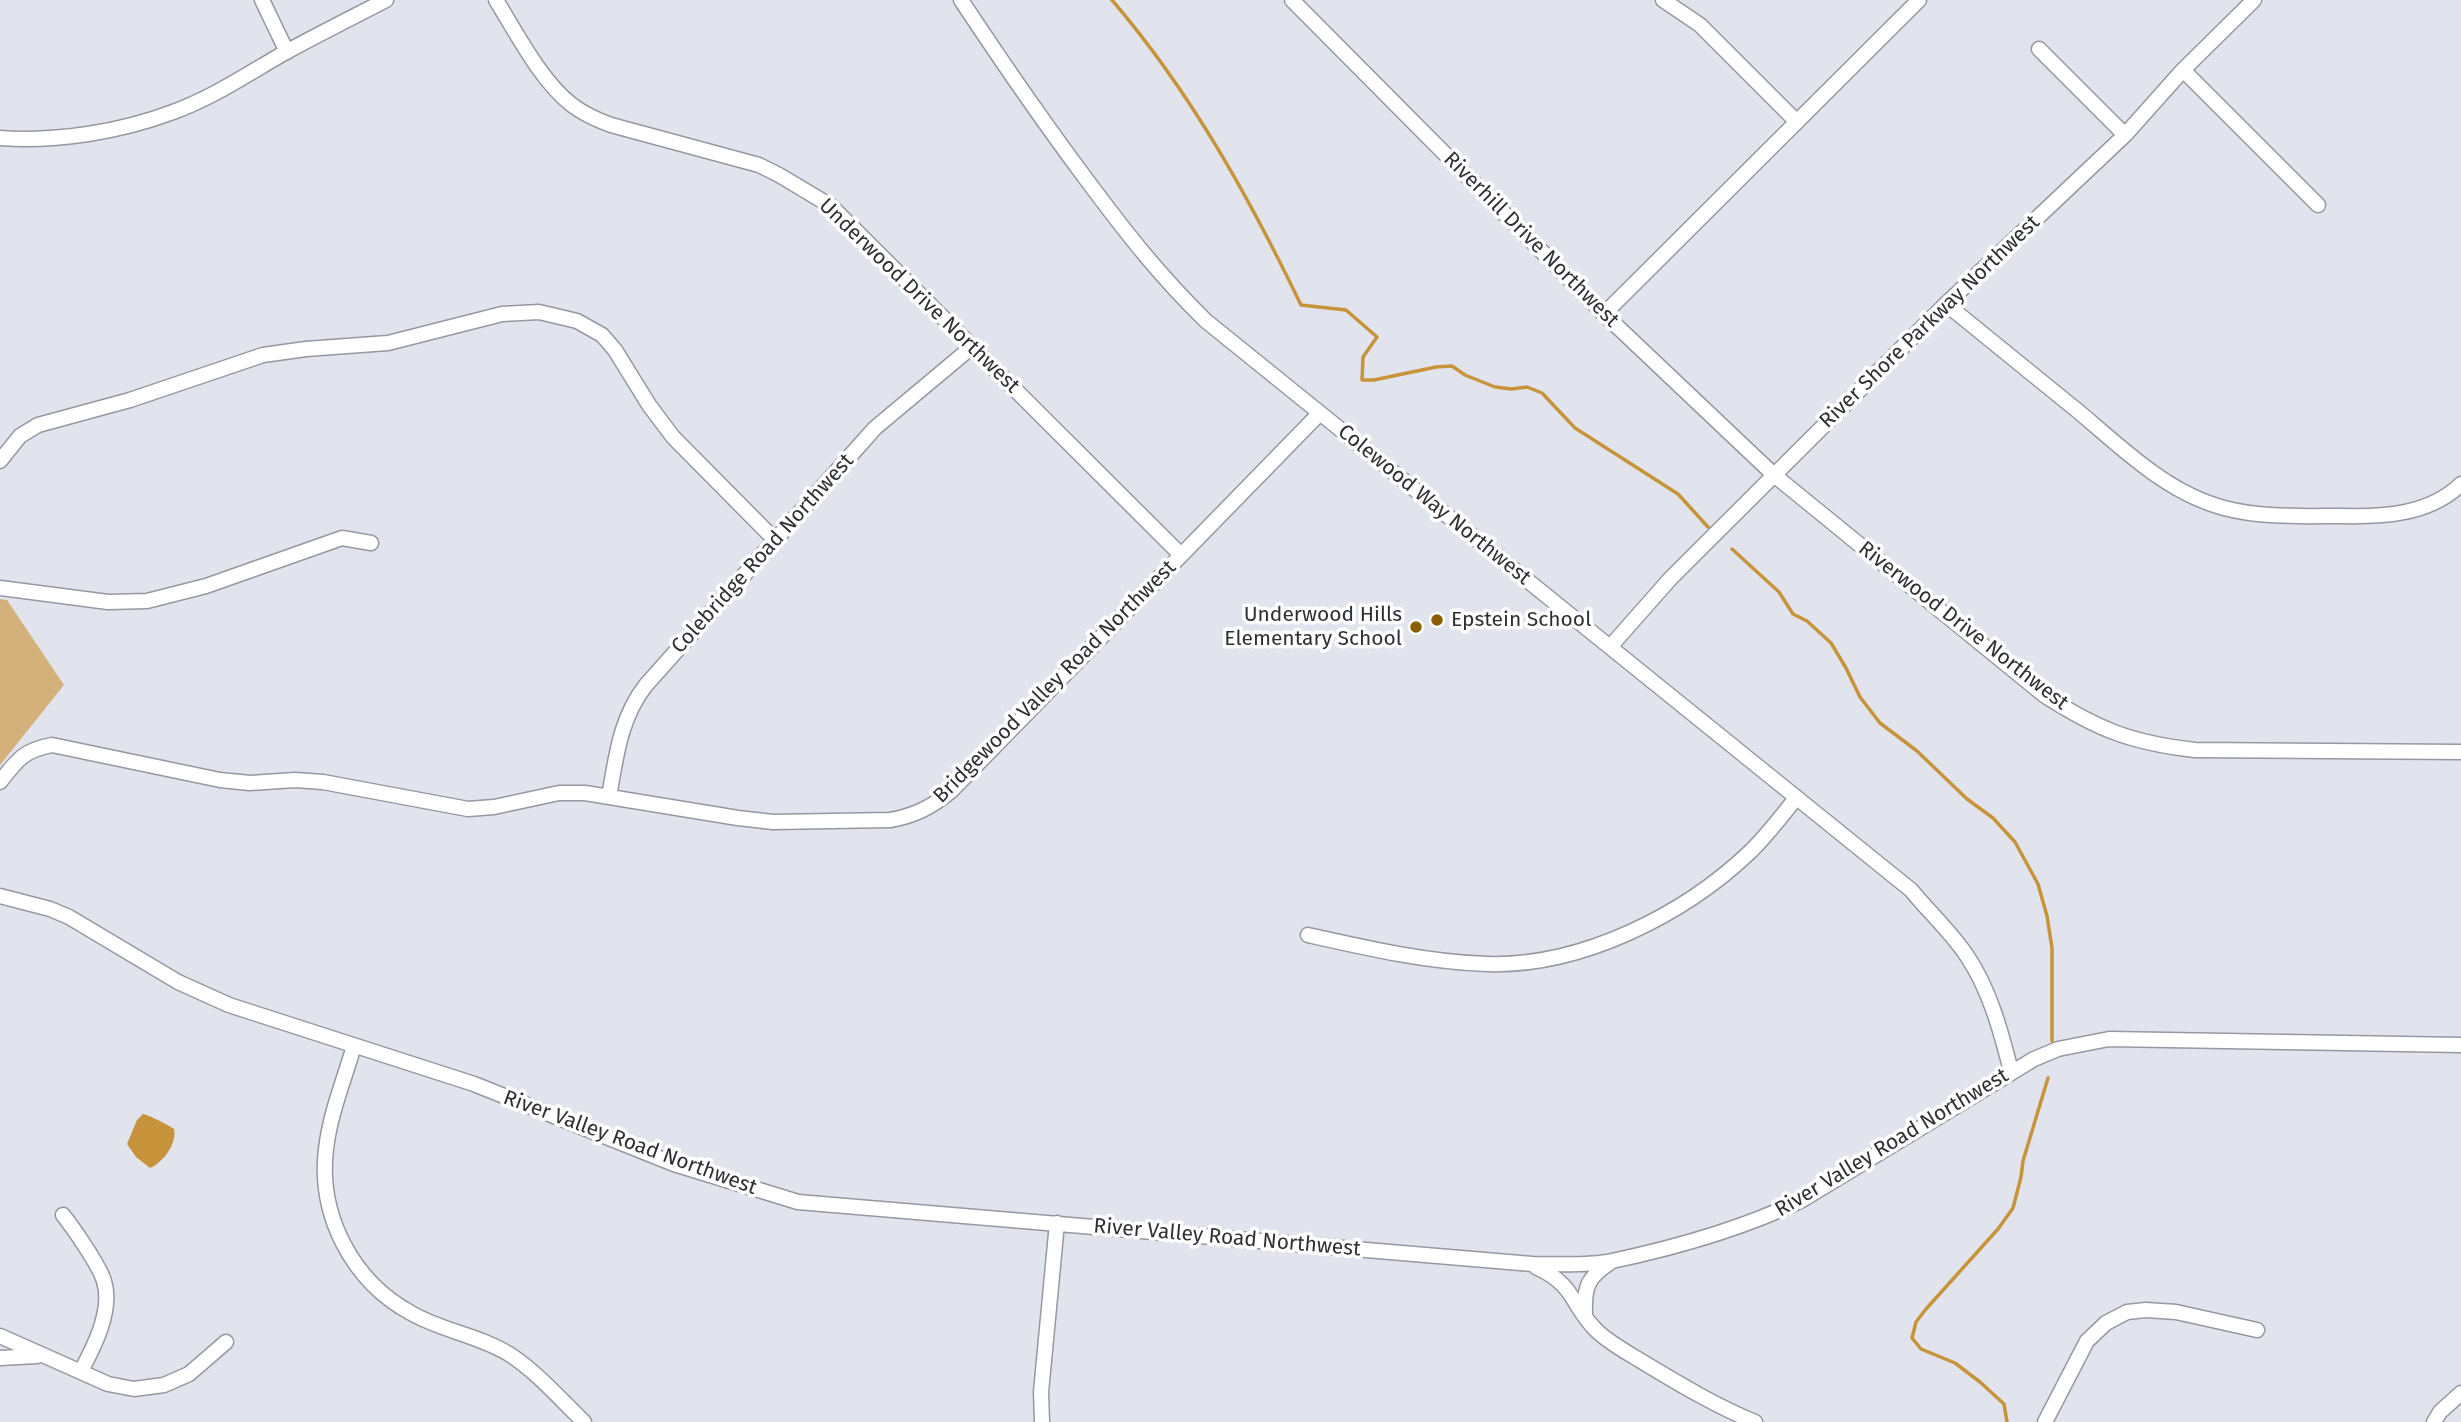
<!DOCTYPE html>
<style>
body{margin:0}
canvas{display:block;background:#e2e4ed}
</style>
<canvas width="2461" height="1422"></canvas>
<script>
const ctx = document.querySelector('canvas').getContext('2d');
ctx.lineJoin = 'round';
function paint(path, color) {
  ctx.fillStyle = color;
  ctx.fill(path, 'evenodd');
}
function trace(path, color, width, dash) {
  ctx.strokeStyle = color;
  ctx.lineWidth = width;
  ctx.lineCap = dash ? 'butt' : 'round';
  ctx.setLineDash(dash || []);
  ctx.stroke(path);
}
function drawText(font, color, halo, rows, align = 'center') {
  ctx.font = font + ' "Fira Sans",sans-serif';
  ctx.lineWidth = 7;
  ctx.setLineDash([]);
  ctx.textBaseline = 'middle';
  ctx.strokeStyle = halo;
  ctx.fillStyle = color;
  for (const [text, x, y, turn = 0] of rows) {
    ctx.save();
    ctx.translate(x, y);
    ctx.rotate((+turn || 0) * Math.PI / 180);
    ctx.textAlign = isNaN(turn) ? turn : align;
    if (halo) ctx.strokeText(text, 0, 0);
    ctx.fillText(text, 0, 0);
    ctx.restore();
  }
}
paint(new Path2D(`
 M0 599 7 600 64 685 0 765Z`), '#d4b07b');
paint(new Path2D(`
 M143 1114C149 1115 170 1126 174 1129 177 1143 164 1162 150 1168L136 1157 127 1144 137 1120Z`), '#c8943b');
trace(new Path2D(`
 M1112 0C1190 91 1249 197 1301 305L1346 310 1377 337 1363 357 1362 380H1374L1436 367 1452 366 1465 375 1495 387 1511 389 1527 387 1542 393 1575 428 1678 494 1708 527
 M1732 549 1779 592 1793 614 1807 621 1831 643 1846 668 1860 697 1880 723 1917 751 1967 799 1993 818 2015 842 2038 884 2047 916 2052 948V1041
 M2007 1422 2004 1404 1980 1382 1955 1363 1921 1349 1912 1338 1916 1322 1926 1309 1998 1229 2013 1208 2021 1177 2023 1161 2048 1078`), '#c8943b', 3.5);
const minor = new Path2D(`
 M262 0 287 52
 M496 0C517 34 541 81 572 105 584 114 597 120 611 125L759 165 779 175 831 206 1181 555
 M961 0C1002 62 1044 123 1089 183 1127 234 1160 276 1206 321L1911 890C1929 912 1951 932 1967 956 1990 990 2001 1032 2011 1071
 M1292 0 1604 314 1774 475 2044 695C2097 729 2131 743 2195 750L2461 752
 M1663 0 1700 25 1797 122
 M2039 49 2125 135
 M2183 70 2318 205
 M0 138C57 142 120 132 173 112 214 97 249 73 286 52 319 34 353 17 386 0
 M1946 304C1990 340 2035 376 2079 412 2123 449 2167 493 2224 508 2262 518 2302 516 2341 516 2383 517 2429 515 2461 484
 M1604 314 1919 0
 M0 461 20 436 38 425 130 400 263 355 306 349 388 343 502 314 539 312 577 321 602 335 615 350 649 405 673 437 775 540
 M0 588 108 602 147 601 206 586 342 538 371 543
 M1610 647 1670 579 1704 545 1946 304 2125 135 2183 70 2254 0
 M0 782C17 760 24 750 52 745L220 780 250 783 295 780 323 782 468 809 494 807 559 793H585L738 818 773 822 890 820C914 816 932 807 951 791L1320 413
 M609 797C616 757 620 718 646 685L875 428 973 346
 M0 896 50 909 69 917 178 982 229 1005 474 1084 674 1164 798 1202 1532 1264C1555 1264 1590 1266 1612 1261 1678 1247 1742 1229 1802 1200L2034 1059 2058 1049 2109 1039 2461 1045
 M1308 935C1366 948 1427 962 1487 964 1581 967 1684 915 1751 851 1767 835 1782 816 1796 798
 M354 1046C344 1080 330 1114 326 1149 318 1215 352 1281 411 1313 442 1331 478 1335 509 1354 537 1372 560 1399 584 1422
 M63 1215C74 1229 99 1265 104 1281 113 1310 94 1347 81 1371
 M1536 1267C1576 1285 1571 1306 1597 1331 1612 1345 1630 1354 1646 1364 1681 1385 1716 1406 1755 1422
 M1585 1313C1584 1286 1588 1277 1611 1262
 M0 1336 108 1384 134 1389 164 1385 189 1374 226 1342
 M0 1358 37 1356
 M1042 1422 1041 1392 1057 1223
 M2045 1422 2087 1341 2106 1323 2127 1312 2146 1310 2176 1312 2257 1330
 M2434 1422 2440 1412 2461 1393`);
trace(minor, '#9698a1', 17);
trace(minor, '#fff', 14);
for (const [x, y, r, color] of [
 [1437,620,7,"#8a5f01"],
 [1416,627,7,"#8a5f01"]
]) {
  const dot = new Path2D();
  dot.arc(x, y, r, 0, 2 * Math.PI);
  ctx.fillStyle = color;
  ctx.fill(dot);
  trace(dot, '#fff', 2.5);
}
drawText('21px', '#2f3034', '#fff', [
 ["Riverhill Drive Northwest",1531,240,45],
 ["Underwood Drive Northwest",919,296,44],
 ["River Shore Parkway Northwest",1930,322,-44],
 ["Colewood Way Northwest",1434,505,39],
 ["Colebridge Road Northwest",763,554,-48],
 ["Riverwood Drive Northwest",1963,626,38],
 ["Bridgewood Valley Road Northwest",1055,682,-45],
 ["River Valley Road Northwest",630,1143,20],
 ["River Valley Road Northwest",1892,1143,-31],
 ["River Valley Road Northwest",1227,1238,5]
]);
drawText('21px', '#2f3034', '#fff', [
 ["Underwood Hills",1402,615],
 ["Elementary School",1402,639],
 ["Epstein School",1451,620,"left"]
], 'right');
</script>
